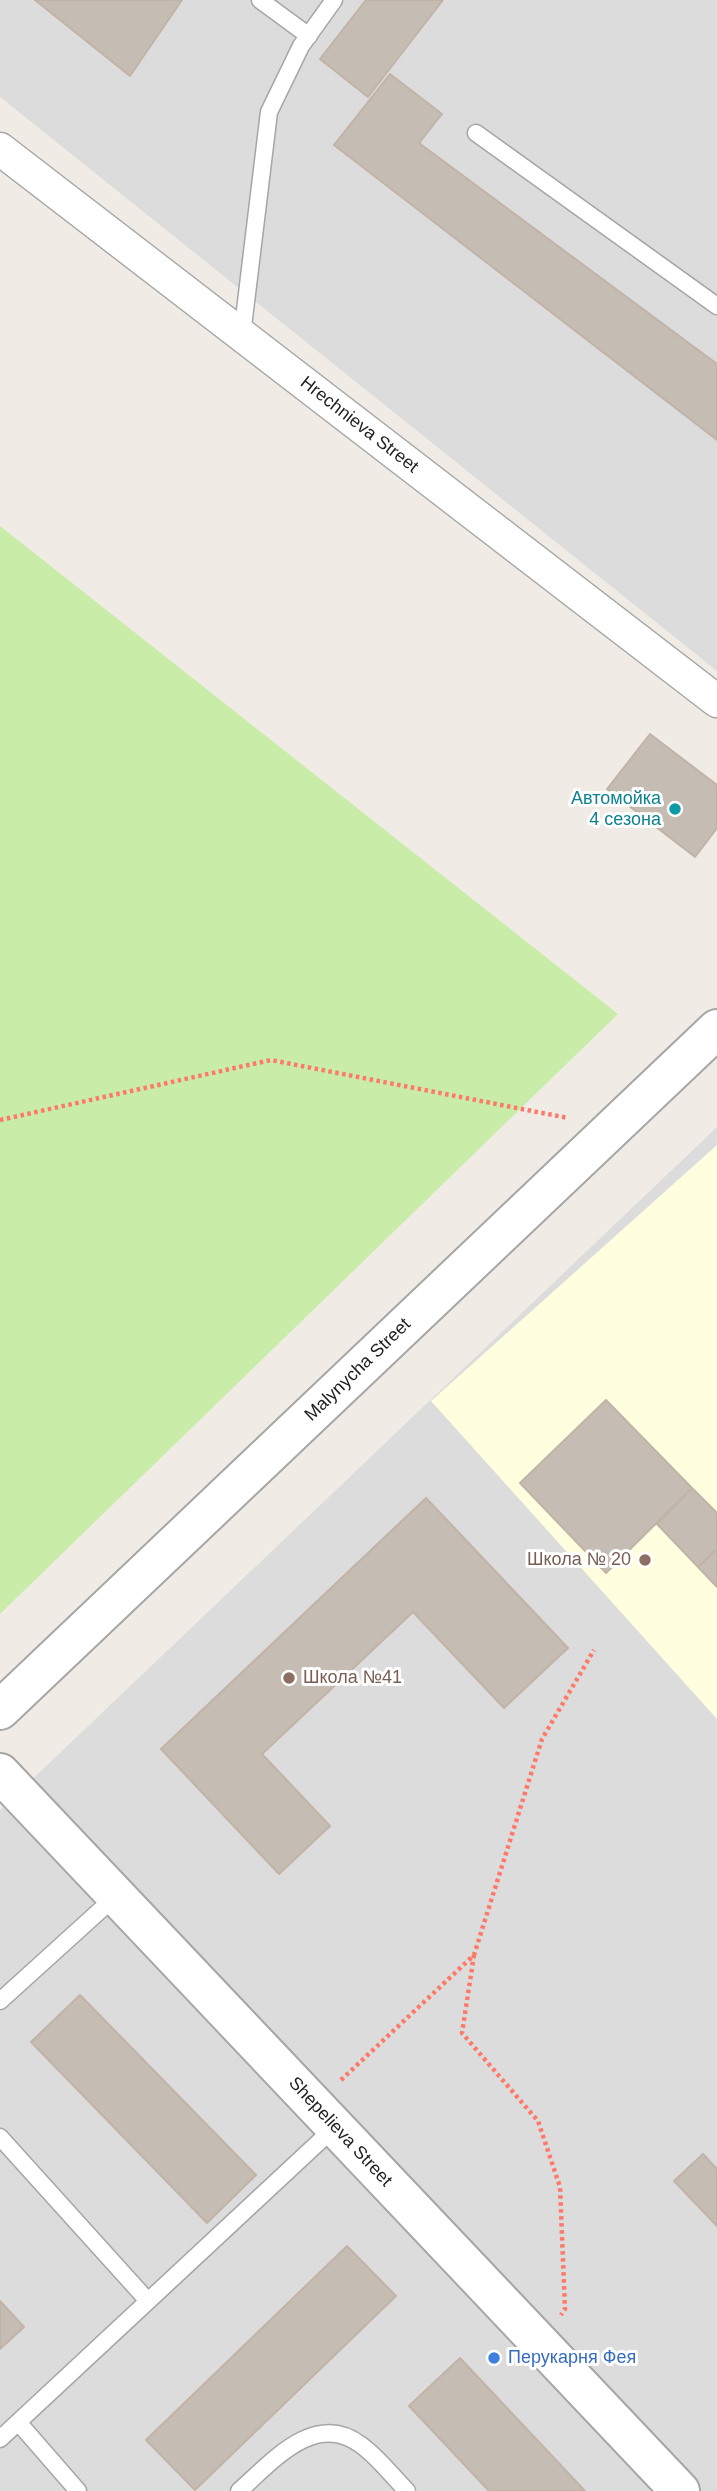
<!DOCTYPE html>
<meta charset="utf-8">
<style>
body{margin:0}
canvas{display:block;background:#f0ece5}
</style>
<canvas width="717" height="2491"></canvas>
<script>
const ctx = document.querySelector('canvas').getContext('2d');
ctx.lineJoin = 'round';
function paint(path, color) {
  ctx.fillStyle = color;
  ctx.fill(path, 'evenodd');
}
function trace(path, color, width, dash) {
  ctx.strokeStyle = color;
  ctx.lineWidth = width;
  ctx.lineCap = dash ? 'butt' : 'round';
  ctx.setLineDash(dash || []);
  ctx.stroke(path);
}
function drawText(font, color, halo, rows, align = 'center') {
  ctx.font = font + ' Arial,sans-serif';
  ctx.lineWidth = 6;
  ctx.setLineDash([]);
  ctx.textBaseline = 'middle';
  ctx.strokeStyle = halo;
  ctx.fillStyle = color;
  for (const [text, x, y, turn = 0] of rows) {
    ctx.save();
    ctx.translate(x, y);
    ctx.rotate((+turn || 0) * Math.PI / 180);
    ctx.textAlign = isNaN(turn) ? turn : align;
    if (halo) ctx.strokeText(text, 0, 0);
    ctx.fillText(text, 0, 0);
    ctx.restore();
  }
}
paint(new Path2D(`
 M0 0H717V671L0 97Z
 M717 1127V2491H0V1810Z`), '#dddcdc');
paint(new Path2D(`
 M717 1145V1719L431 1401Z`), '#ffffdf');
paint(new Path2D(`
 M0 526 618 1014 0 1614Z`), '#c9eca9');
const building = new Path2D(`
 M35 0H182L130 76Z
 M366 0H443L368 97 320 59Z
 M390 74 442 114 419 143 717 364V440L334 145Z
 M650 734 717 785V828L695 857 607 789Z
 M606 1400 692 1488 606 1573 520 1483Z
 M692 1488 717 1513V1549L698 1567 657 1524Z
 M426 1498 568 1648 504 1708 413 1612 262 1754 330 1826 279 1874 161 1749Z
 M717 1549V1587L698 1567Z
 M80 1995 256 2175 207 2223 31 2042Z
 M703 2154 717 2169V2226L674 2181Z
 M347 2246 396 2296 195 2490 146 2440Z
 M0 2301 24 2327 0 2349Z
 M460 2358 585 2491H489L409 2406Z`);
paint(building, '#c5bcb4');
trace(building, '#c2b3a7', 2);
const service = new Path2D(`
 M260 0 309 36
 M476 133 717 306
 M242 335 269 112 301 46 334 0
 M0 2001 116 1896
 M0 2137 148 2301
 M18 2422 78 2491
 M0 2439 334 2128
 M239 2491C272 2462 315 2410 361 2445 378 2457 392 2476 407 2491`);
const minor = new Path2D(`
 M0 149 717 701`);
const tertiary = new Path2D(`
 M0 1710 717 1029
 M0 1773 680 2491`);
trace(service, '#a6a6a6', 19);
trace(minor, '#a6a6a6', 35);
trace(tertiary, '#a6a6a6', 42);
trace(new Path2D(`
 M0 1120 271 1060 568 1118
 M474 1955 462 2033 538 2121 560 2187 565 2309 561 2315
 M341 2080 474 1955 542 1739 594 1650`), '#fe7968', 4.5, [3.5, 3.5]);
trace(service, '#fff', 16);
trace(minor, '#fff', 32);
trace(tertiary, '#fff', 38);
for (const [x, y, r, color] of [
 [675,809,7,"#0f9aa8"],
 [645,1560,7,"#8d6e63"],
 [289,1678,7,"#8d6e63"],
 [494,2358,7,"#3f7fe0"]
]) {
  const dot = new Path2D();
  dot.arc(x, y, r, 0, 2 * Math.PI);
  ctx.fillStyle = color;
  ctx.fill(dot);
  trace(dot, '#fff', 2.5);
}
drawText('18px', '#1f1f1f', '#fff', [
 ["Hrechnieva Street",359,425,38],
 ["Malynycha Street",358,1370,-44],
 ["Shepelieva Street",340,2132,47]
]);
drawText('18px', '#0d838f', '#fff', [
 ["Автомойка",661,799],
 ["4 сезона",661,820]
], 'right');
drawText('18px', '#785e54', '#fff', [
 ["Школа № 20",631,1560],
 ["Школа №41",303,1678,"left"]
], 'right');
drawText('18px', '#366cbe', '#fff', [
 ["Перукарня Фея",508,2358]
], 'left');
</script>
